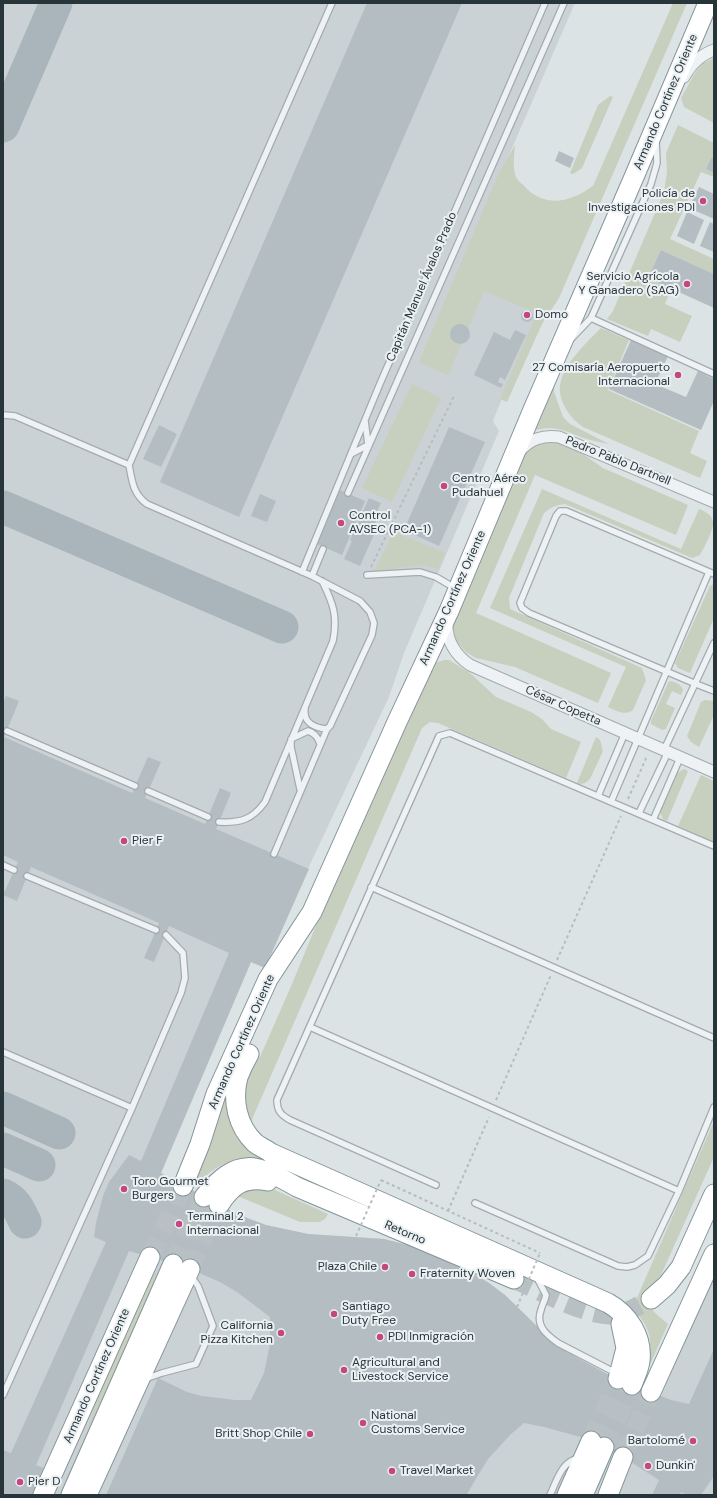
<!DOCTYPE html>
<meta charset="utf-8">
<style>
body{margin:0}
#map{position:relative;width:717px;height:1498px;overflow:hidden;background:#dce3e5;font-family:"DM Sans",sans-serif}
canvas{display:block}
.frame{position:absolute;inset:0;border:4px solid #27343a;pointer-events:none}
</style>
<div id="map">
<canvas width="717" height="1498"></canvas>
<div class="frame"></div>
</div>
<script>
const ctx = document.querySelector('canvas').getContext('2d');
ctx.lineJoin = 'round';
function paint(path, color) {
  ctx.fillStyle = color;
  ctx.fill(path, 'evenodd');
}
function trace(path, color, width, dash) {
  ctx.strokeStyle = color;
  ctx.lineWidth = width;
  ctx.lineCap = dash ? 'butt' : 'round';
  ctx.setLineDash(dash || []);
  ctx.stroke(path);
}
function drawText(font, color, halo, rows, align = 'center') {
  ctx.font = font + ' "DM Sans",sans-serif';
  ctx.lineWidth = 4;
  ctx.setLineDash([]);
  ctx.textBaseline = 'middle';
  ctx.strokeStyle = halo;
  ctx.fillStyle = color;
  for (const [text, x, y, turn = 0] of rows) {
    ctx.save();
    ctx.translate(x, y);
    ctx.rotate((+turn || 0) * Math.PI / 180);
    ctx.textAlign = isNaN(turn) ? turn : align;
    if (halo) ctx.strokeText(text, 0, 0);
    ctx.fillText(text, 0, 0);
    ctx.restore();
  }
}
paint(new Path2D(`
 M3 3H575L499 178 540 311 501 401 493 421 499 431 404 653 389 697 312 860 265 968 251 962 161 1173 219 1205 247 1218 266 1225 308 1234 384 1239 420 1248 449 1259 489 1283 505 1295 545 1334 576 1357 611 1376 661 1396 714 1272V1495H3Z`), '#cad2d6');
paint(new Path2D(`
 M673 3H687L559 298 542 324 507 402 500 399 537 313 484 291 448 375 419 362 498 175 515 145C514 156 512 170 517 179 519 182 524 185 526 188 547 209 572 201 593 186Z
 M714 58V123L684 107 681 98 695 73 702 64Z
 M610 96 613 97 582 168 573 174 570 173 598 105Z
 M678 125 714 143V158H711L706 169 714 173V177L701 172 670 239 714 259V274L661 250 648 278 671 289 665 304 692 316 680 342 651 329 648 336 607 319 613 311 664 192 667 172 666 153Z
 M601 328 629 340 608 390 699 431 690 453 707 461 700 478 583 427C576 422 571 417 566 409 562 402 559 394 560 386 563 364 586 343 601 328Z
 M555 376 554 392 563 417 570 424 609 444C601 442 592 441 584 438 564 431 558 425 535 430Z
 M412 384 441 398 392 502 362 488Z
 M550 441 565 444 579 451 603 468 688 505 676 535 535 475 476 613 611 673 598 703 515 667 476 658 466 652 455 640 451 627 519 462 530 447Z
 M542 489 681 549 699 509C705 511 712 515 713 522 714 529 704 548 700 555L692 558 565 504C556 505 551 507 544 513L509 598 510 609 642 668 646 680 633 710C625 716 617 711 608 707L626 667 490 608Z
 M394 532 445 553 438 569 424 565 374 571Z
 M714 584V618L690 673 678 668 675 663 710 586Z
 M444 660H449L470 673 496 697 531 712 542 719 551 729 581 742 566 778 438 723 430 722 422 728 250 1124 253 1136 241 1090 253 1066 260 1057 292 984 338 872 435 663Z
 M670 681C676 682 682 685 683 690L681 695 672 691 666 704 675 708 666 729 662 730 651 724V721L668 683Z
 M705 700 714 701V715L699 747 691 742 687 736 701 702Z
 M596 737 600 740 603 751 590 779 585 783 580 784 577 783Z
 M684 769 688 771 667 821 663 819 660 812 677 773Z
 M701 775 714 781V842L678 826Z
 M226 1091 269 1162 268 1164C229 1157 220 1161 192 1189Z
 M714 1121V1157L661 1275 652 1288 642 1296 655 1313 668 1324 641 1385C652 1350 659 1331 627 1304L636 1300Z
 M266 1186 328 1214 325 1219 320 1222H300L235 1195 237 1193Z
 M154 1273 161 1275 63 1495H59L87 1431 98 1395Z`), '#c7cfbe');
trace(new Path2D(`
 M3 126 56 3
 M3 507 282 627
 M3 1108 59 1133
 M3 1149 39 1165
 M3 1195C16 1201 19 1210 25 1222`), '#a9b5ba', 33);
paint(new Path2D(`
 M367 3H462L239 517 160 482Z
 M559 151 574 158 570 168 555 161Z
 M711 158H714V173L706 169Z
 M699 187 714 194V219L689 208Z
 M687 212 704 220 694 244 677 236Z
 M710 222 714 224V252L700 246Z
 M661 250 714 274V308L648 278Z
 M521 316a6 6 0 1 1 12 0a6 6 0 1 1-12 0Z
 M450 334a10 10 0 1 1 20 0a10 10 0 1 1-20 0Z
 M515 330 526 335 505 380 500 377 498 382 503 384 501 388 474 375 494 332 510 340Z
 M631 340 668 356 655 384 686 397 698 371 714 379V401L701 430 609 389Z
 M159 425 177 434 161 467 143 459Z
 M449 427 485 442 439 546 404 530Z
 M340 490 365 501 342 555 317 544Z
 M260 494 276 501 267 522 251 516Z
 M369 498 381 503 377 511 380 513 372 531 375 532 360 566 344 559 352 541 350 540Z
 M6 696 19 701 4 737 132 793 148 757 161 762 145 798 205 824 220 788 231 793 216 829 309 869 265 968 251 962 161 1173 219 1205 247 1218 266 1225 308 1234 384 1239 420 1248 449 1259 489 1283 505 1295 545 1334 576 1357 611 1376 671 1400 689 1404 714 1349V1476L701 1495H687L681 1492 680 1495H652L659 1480 623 1457 584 1438 544 1427 524 1423 511 1434 488 1459 474 1482 467 1494 468 1495H106L158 1378 187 1392 202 1396 235 1400H251L264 1373 270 1344V1317L237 1292 220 1282 190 1269 129 1251 36 1465 44 1468 32 1495H3V1450L11 1453 106 1242 94 1237 96 1223 103 1196 109 1182 129 1155 141 1161 229 953 169 926 154 962 144 958 159 923 31 867 17 901 3 895 18 862 3 855V703Z`), '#b4bdc1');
trace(new Path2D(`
 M150 1257 183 1186
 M173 1264 204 1197
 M190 1269 219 1205
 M514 1279C538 1290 586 1316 611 1315 626 1314 638 1306 651 1299
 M591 1441 618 1379
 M604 1447 632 1385
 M623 1457 651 1392`), '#b8c0c3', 19, [19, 10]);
const service = new Path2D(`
 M591 318 714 374
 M572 338 591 318 651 184 657 163 656 140
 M3 415 15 416 129 465
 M365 421 368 444
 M351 454 368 445
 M348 493 564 3
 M302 572 379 386 545 3
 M714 574 566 511H560L556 516 520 603 522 608 529 613 696 684 714 691
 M367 575 420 572 436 577 455 588
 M312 576 323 549
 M305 709C303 723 315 728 327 729L330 726 372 635 374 623 370 612 360 601 312 576 147 504C133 494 132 481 129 465L332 3
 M7 731 135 786
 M664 750 714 643
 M300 789 291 747V739L308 731C315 733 318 737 320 744
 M148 791 208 817
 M598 796 625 733
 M611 802 709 572
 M639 813 668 752
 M653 820 680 758
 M219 822C240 823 252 820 265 802L333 641C338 616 333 603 322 581
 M274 854 327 729
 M3 865 14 870
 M27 876 156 930
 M371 887 714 1038
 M310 1027 679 1191
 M3 1052 132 1108
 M436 1185 290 1120C281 1115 277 1111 277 1100L439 736 450 733 714 846
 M475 1203 618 1266 627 1267 635 1265 648 1256 679 1191 714 1107
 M537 1278 546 1295C545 1301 542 1305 541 1310 535 1326 547 1335 558 1343L616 1373
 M145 1379 162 1373 196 1364 213 1326 198 1286 191 1276
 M3 1395 132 1108 181 993 185 978 183 953 166 935
 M550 1495C557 1480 562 1461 579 1458`);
const minor = new Path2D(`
 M684 77C691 64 700 55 714 50
 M519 452C530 439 542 435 559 437L714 502
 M447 621C446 640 454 654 470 665L714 772`);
const trunk = new Path2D(`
 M249 1054C245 1061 241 1069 238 1077 232 1100 237 1126 255 1143 260 1147 266 1149 271 1153L608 1303C628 1314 643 1337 640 1361 639 1369 635 1377 632 1385
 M183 1186 200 1144 216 1094 268 979 312 912 397 722 449 611 532 412 634 177 708 3
 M204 1197C238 1156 255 1163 297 1187L514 1279
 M219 1205C232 1185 244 1176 268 1181
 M651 1299 667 1285 681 1267 714 1194
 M618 1379 626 1348 621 1324
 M651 1392 714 1254
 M43 1495 150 1257
 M71 1495 173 1264
 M87 1495 190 1269
 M567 1495 591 1441
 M583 1495 604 1447
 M608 1495 623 1457`);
trace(service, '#a2abae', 8);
trace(minor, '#a2abae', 13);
trace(trunk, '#84949b', 21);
trace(new Path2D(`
 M371 567 454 396
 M628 799 647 756
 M557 960 621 816
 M496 1100 551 975
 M381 1180 540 1253
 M448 1211 489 1117`), '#b6bdc0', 2, [3, 3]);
trace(service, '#eef2f4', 5.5);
trace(minor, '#eef2f4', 11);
trace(trunk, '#fff', 19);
trace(new Path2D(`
 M356 1236 381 1180
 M517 1307 540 1253`), '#b6bdc0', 2, [3, 3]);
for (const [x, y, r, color] of [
 [703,201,4,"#c44782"],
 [687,284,4,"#c44782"],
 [527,315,4,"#c44782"],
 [678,375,4,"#c44782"],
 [444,486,4,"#c44782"],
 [341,523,4,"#c44782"],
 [124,841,4,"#c44782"],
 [124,1189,4,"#c44782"],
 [179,1224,4,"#c44782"],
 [385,1267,4,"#c44782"],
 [412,1274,4,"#c44782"],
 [334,1314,4,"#c44782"],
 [281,1333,4,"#c44782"],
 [380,1337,4,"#c44782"],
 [344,1370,4,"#c44782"],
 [363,1423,4,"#c44782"],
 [310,1434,4,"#c44782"],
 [693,1441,4,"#c44782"],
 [648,1466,4,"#c44782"],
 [392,1471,4,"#c44782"],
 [20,1482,4,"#c44782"]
]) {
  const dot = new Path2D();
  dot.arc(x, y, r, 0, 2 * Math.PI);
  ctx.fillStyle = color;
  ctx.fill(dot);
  trace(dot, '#ebf1f3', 1.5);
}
drawText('12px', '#27343a', '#ebf1f3', [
 ["Armando Cortínez Oriente",666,102,-67],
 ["Capitán Manuel Ávalos Prado",422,287,-67],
 ["Pedro Pablo Dartnell",618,461,22],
 ["Armando Cortínez Oriente",453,598,-66],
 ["César Copetta",563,706,24],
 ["Armando Cortínez Oriente",242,1042,-66],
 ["Retorno",405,1233,23],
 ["Armando Cortínez Oriente",97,1376,-66]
]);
drawText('12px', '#27343a', '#ebf1f3', [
 ["Policía de",695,194,"right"],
 ["Investigaciones PDI",695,208,"right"],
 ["Servicio Agrícola",679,277,"right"],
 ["Y Ganadero (SAG)",679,291,"right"],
 ["Domo",535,315],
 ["27 Comisaría Aeropuerto",670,368,"right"],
 ["Internacional",670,382,"right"],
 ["Centro Aéreo",452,479],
 ["Pudahuel",452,493],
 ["Control",349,516],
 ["AVSEC (PCA-1)",349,530],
 ["Pier F",132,841],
 ["Toro Gourmet",132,1182],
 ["Burgers",132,1196],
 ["Terminal 2",187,1217],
 ["Internacional",187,1231],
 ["Plaza Chile",377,1267,"right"],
 ["Fraternity Woven",420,1274],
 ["Santiago",342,1307],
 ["Duty Free",342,1321],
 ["California",273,1326,"right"],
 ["Pizza Kitchen",273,1340,"right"],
 ["PDI Inmigración",388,1337],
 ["Agricultural and",352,1363],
 ["Livestock Service",352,1377],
 ["National",371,1416],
 ["Customs Service",371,1430],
 ["Britt Shop Chile",302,1434,"right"],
 ["Bartolomé",685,1441,"right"],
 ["Dunkin'",656,1466],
 ["Travel Market",400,1471],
 ["Pier D",28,1482]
], 'left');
</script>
